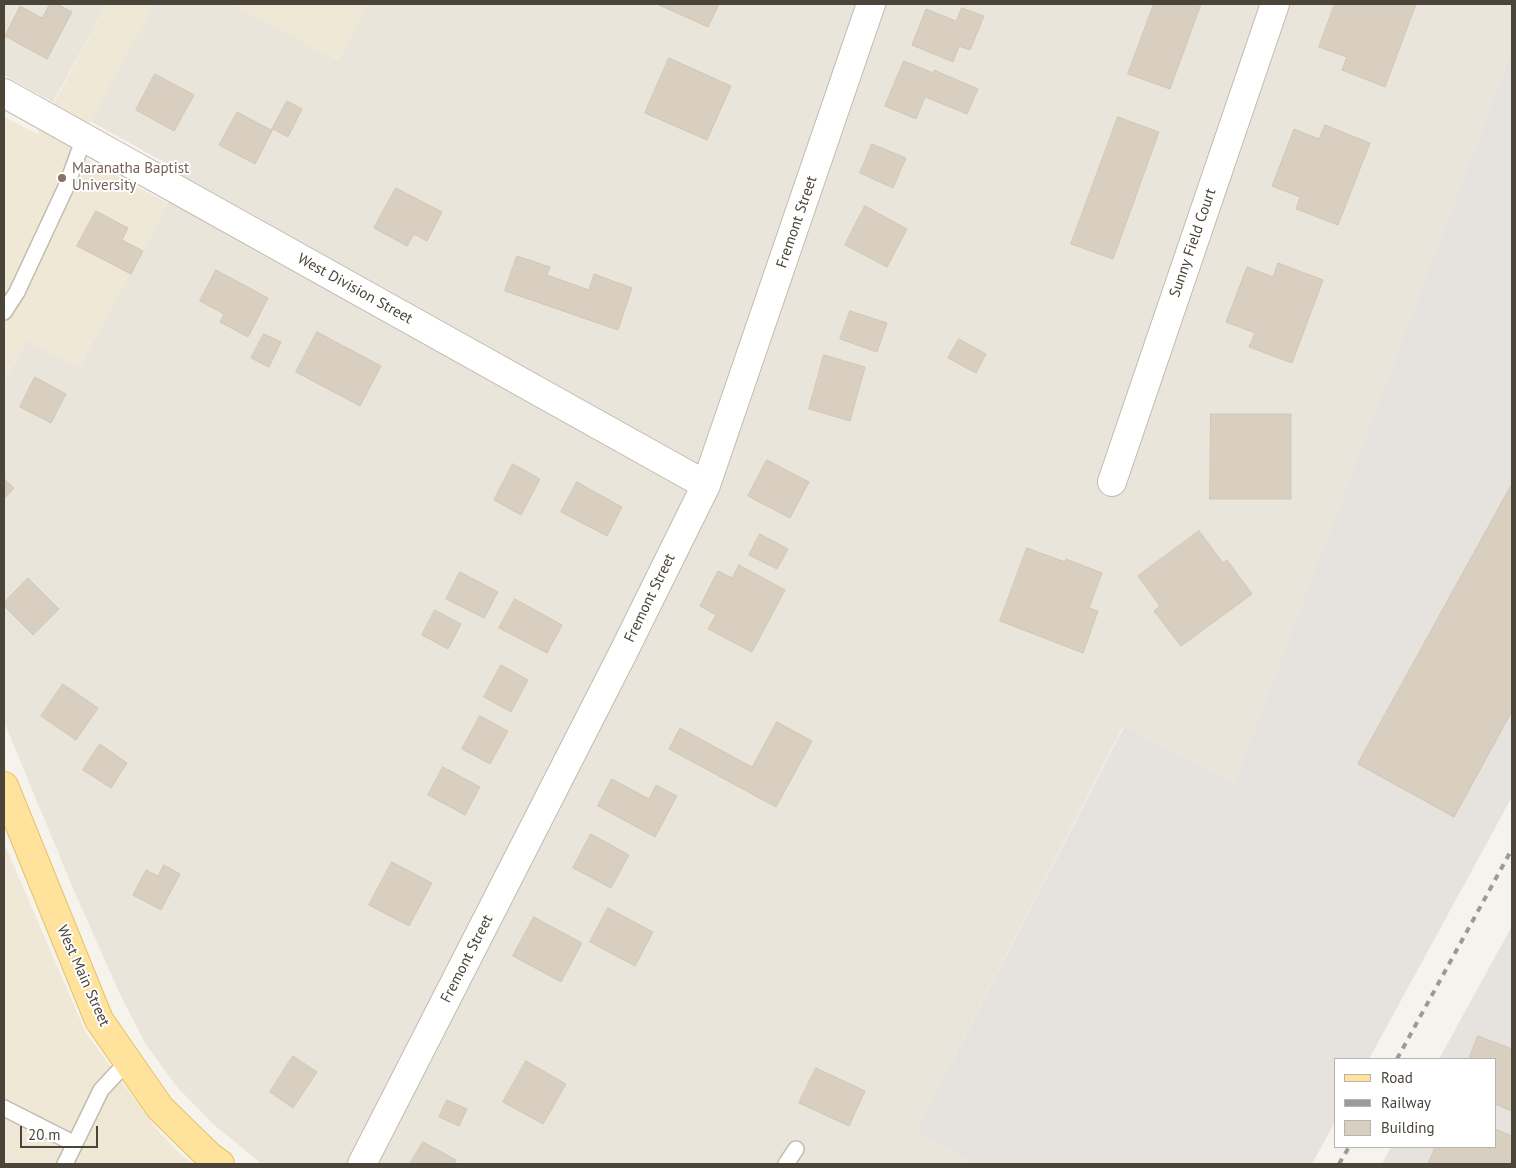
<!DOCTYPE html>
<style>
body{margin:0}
#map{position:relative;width:1516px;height:1168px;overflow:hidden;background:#f6f3ec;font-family:"PT Sans",sans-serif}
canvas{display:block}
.frame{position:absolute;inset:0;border:5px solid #4b4439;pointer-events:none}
.legend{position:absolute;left:1334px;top:1058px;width:162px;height:90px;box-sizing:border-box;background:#fff;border:1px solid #b7b4b0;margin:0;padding:6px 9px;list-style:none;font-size:15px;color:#4b4439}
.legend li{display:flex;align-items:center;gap:10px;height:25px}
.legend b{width:25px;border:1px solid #b7b4b0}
.scale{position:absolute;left:20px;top:1126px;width:78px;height:22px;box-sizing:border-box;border:2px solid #4b4439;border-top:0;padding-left:6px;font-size:15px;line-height:18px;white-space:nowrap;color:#4b4439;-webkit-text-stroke:4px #fff;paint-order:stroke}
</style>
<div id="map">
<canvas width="1516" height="1168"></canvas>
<div class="frame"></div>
<ul class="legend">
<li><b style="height:6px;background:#ffe39c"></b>Road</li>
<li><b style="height:6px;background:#9a9a9a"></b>Railway</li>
<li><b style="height:14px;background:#d8cfc1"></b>Building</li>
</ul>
<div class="scale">20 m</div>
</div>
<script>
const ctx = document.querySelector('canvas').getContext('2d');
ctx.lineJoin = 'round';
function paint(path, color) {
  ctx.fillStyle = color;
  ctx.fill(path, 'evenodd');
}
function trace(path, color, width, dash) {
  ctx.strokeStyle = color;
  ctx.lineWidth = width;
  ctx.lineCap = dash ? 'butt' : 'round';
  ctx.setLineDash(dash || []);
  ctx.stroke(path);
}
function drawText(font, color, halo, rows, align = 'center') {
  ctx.font = font + ' "PT Sans",sans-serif';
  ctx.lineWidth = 4;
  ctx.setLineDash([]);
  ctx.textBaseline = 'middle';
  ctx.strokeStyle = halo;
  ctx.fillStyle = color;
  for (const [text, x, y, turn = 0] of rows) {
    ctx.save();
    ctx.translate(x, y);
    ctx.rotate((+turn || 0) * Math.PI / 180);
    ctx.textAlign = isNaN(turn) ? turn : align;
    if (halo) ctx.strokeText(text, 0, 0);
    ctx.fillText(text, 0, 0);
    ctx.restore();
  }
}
paint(new Path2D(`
 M4 4H107L53 102 4 75Z
 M153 4H233L338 60 368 4H1512V50L1234 786 1123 727 916 1131 975 1164H262L213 1124 177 1087 145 1043 119 992 72 886 4 722V383L27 340 79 367 168 203 182 172 90 121Z`), '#eae5da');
paint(new Path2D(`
 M1512 50V797L1369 1059H1335V1122L1312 1164H975L916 1131 1124 727 1234 785Z
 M1512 926V1164H1382L1391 1147H1495V1059H1439Z`), '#e6e2dd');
paint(new Path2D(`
 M107 4H153L73 153 168 203 79 367 27 340 4 383V117L37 134Z
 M233 4H368L338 60Z
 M4 843 86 1033 155 1127 181 1155 193 1164H4Z`), '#efe8d6');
const building = new Path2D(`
 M50 4H57L72 12 47 59 5 36 20 6 42 18Z
 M659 4H719L708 27 659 5Z
 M1154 4H1201L1170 89 1128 74Z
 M1335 4H1416L1385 87 1342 70 1347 57 1319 47Z
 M962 8 984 16 970 50 959 46 953 62 912 45 926 9 956 21Z
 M669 58 731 86 707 140 645 113Z
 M904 61 933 73 934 70 978 89 967 114 925 97 916 119 885 106Z
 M155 74 194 95 174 131 136 110Z
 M287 101 302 109 288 137 273 129 255 164 219 145 237 112 271 130Z
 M1118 117 1159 132 1113 259 1071 244Z
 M1325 125 1370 143 1338 225 1296 209 1300 197 1272 186 1294 129 1319 139Z
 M872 144 906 158 893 188 860 173Z
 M396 188 442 212 427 241 414 234 407 246 374 228Z
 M865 206 907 229 887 267 845 245Z
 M96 211 128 228 122 240 143 251 131 274 77 246Z
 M517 256 550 267 547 275 589 290 594 274 632 288 618 330 505 291Z
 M1278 263 1323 280 1292 363 1249 347 1255 333 1226 322 1247 267 1273 277Z
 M216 270 268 298 248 337 220 322 224 314 200 301Z
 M850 311 887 323 877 352 840 339Z
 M317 332 381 366 360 406 296 372Z
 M264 334 281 342 269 367 251 358Z
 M959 339 986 354 976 373 948 358Z
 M824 355 865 367 850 421 809 409Z
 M35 377 66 394 51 423 20 407Z
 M1211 414H1291V499H1210Z
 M767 460 809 482 790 518 748 496Z
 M513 464 540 479 521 515 494 500Z
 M4 479 14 488 4 499Z
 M577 482 622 507 607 536 561 512Z
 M1512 484V711L1454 817 1358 764Z
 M1199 531 1223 563 1227 560 1252 594 1181 646 1154 611 1160 606 1138 576Z
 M760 534 788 549 777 569 749 555Z
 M1027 548 1065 562 1066 559 1102 573 1089 608 1098 611 1083 653 1000 621Z
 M739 565 785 590 752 652 708 629 716 615 700 606 718 571 732 578Z
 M460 572 498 592 484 618 446 599Z
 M28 578 59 609 33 635 4 606V603Z
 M515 599 562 625 547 653 499 628Z
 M435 610 461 624 448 649 422 635Z
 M501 665 528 680 511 712 484 697Z
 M63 684 98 708 76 740 41 716Z
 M480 716 508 731 490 764 462 749Z
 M777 722 812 741 776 807 669 749 680 728 752 767Z
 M100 744 127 763 111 788 83 770Z
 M443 767 480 787 465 815 428 795Z
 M612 779 649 799 656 785 677 796 655 837 598 806Z
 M591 834 629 855 611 888 573 868Z
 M392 862 432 883 409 926 369 905Z
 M164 865 180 874 161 910 133 895 146 870 158 876Z
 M608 908 653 932 635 966 590 942Z
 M534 917 582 943 561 982 513 956Z
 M1478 1036 1512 1049V1111L1495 1104V1059H1469Z
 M293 1056 317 1072 293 1108 270 1092Z
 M526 1061 566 1084 543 1124 503 1102Z
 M816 1068 865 1091 849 1126 799 1103Z
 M447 1100 467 1109 459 1126 439 1117Z
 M1495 1129 1512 1136V1159L1510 1164H1428L1435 1147H1495Z
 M423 1142 456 1160 454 1164H410Z`);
paint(building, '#d8cfc1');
trace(building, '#d3c7b4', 1);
const service = new Path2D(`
 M4 312 17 292 66 187 84 138
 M4 1108 75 1144
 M65 1164 101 1090 127 1062
 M786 1164 796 1149`);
const minor = new Path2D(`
 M4 93 706 485
 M1112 482 1275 4
 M362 1164 623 653 706 485 871 4`);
const primary = new Path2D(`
 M4 786 99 1020 160 1108 209 1156 220 1164`);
trace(service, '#c2bbae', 18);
trace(minor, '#c2bbae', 30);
trace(primary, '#e6c16a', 30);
trace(service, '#fff', 15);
trace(minor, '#fff', 28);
trace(primary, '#ffe39c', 28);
trace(new Path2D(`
 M1397 1059 1512 849
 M1339 1164 1349 1147`), '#9a9a9a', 4, [6, 6]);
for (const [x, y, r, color] of [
 [62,178,5,"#8d6e63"]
]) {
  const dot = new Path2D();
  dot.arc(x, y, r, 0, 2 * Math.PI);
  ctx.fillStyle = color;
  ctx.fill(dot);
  trace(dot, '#fff', 2);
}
drawText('15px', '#785e54', '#fff', [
 ["Maranatha Baptist",72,169],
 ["University",72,186]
], 'left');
drawText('15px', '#4b4439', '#fff', [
 ["Fremont Street",797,222,-71],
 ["Sunny Field Court",1193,243,-71],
 ["West Division Street",355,289,29],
 ["Fremont Street",650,598,-64],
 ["Fremont Street",467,959,-63],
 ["West Main Street",83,976,66]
]);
</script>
